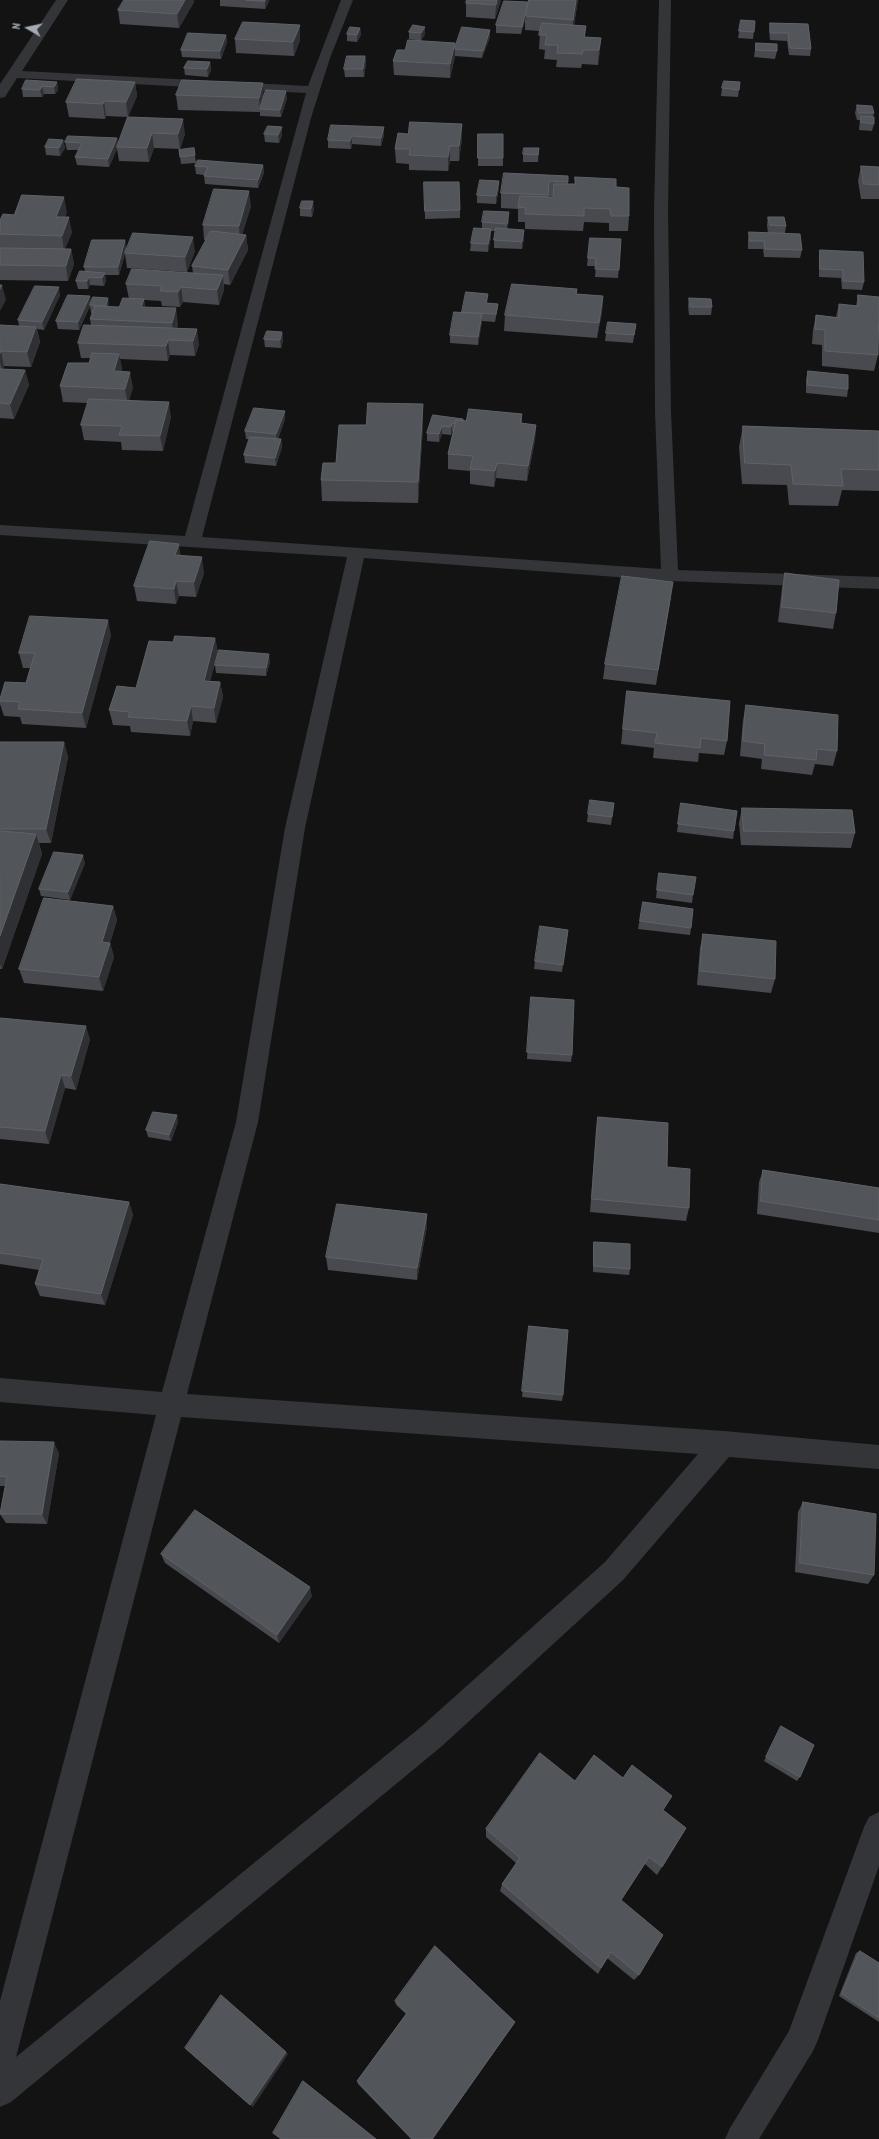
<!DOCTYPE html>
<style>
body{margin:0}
#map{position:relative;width:879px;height:2139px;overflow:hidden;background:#131314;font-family:"PT Sans Narrow",sans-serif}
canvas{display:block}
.north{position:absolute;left:8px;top:8px;width:40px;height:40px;-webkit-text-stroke:3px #0e0e0f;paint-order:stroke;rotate:279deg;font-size:11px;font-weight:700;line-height:16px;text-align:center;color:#a4abb5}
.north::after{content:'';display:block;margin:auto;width:14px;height:18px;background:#a4abb5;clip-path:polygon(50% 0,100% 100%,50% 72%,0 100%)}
</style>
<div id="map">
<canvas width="879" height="2139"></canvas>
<div class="north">N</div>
</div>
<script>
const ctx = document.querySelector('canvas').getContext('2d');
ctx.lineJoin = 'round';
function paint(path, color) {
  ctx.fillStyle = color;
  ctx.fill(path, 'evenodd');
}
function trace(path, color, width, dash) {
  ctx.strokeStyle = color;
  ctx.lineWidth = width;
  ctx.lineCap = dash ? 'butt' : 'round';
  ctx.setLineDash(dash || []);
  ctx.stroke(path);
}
paint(new Path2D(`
 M56 0H68L22 71 308 86 341 0H353L330 58 311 118 202 537 661 569 655 412 654 211 659 0H671L668 211 671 412 678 570 879 577V589L670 581 364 558 305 828 258 1122 187 1394 724 1431 879 1445V1469L729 1457 623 1580 442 1746 11 2102 0 2107V2001L156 1415 0 1402V1378L162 1392 236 1122 285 828 347 557 0 535V525L185 536 306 93 17 78 5 97 0 98V84ZM181 1417 698 1454 605 1562 422 1726 16 2057Z
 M879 1812V1866L818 2040 813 2051 759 2139H725L730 2128 789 2031 864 1827 869 1817Z`), '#343539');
paint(new Path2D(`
 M220 0H269V1L265 9 220 6Z
 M465 0H501L495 19 466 17V3L467 0Z
 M529 0H578L574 25 586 26 585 37 601 38 598 65 582 64 581 68 556 67 557 60 544 59 545 50 539 49 540 31 525 30V20L521 34 496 33V25L528 2Z
 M194 2 179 28 120 24 118 10Z
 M741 20 755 21 753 39 738 38Z
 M770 23 808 24 811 49 810 56 789 55 787 41 770 40 769 30Z
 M300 25V40L294 56 236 53 235 39Z
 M413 25 425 34 421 41 409 39V32Z
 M360 28 361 35 357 42 347 41V34Z
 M490 30V37L482 58 455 56 450 78 394 75 393 61 405 50 455 47Z
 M226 35 227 42 221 59 182 57 181 50Z
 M756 43 777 51 775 59 754 57Z
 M365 56 366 64 364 77H345L344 69Z
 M210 62 211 70 208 77 185 75 184 68Z
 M57 82 58 90 55 94H44L42 97H23L22 89Z
 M135 82 137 96 128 117 106 116 105 119 69 117 66 102Z
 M740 82 738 97 721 96 722 88Z
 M176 95 264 96 287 98 281 117 260 116V112L178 110Z
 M857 105 874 113 873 117 874 124 872 131 859 130 860 120H857L855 113Z
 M128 117 185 134 180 149 154 148 149 162 119 161 117 149 109 167 77 165 75 157 79 150H67L65 142 118 143Z
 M462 124V138L459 161H450L448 171 409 170V164L396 163 395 149 408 134Z
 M384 127V135L381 146 352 144 351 149 328 148V140Z
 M264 134 282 135 279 143 265 142Z
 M478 134 503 158V166H478Z
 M63 140 65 148 60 156 46 155 45 147Z
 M194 148 196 163 181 164 179 150Z
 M539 148 538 162H523V154Z
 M263 165 264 173 258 188 205 184 204 176V175L196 174 195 166Z
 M861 166 879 167V199H861L858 181Z
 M568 176V184L616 187 629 216 628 231H609V223L584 222 583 231 525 229V222H518V209L501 208V193ZM548 196H553V197H548Z
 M424 182 460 210V218L425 219Z
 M499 188 496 204 477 203V195Z
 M251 206 242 235H246L248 250 230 285 224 284V290L219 305 183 302 180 307 162 306 161 301 144 300 145 307 178 323 177 328 199 344 195 356 170 355 168 361 120 359 122 369 121 372 133 387 129 400 171 417 163 451 122 450 121 442 84 440 81 425 88 403 63 402 60 386 89 363 90 358H81L78 343 91 325 90 319 92 313H91L90 306 79 330 58 329 56 321 91 303 109 306V307H119L129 299 126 284 193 273 192 266 206 240H204L203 225Z
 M300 208 314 209 312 217 300 216Z
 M67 212 65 217 72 232 65 249H71L74 264 68 281 0 280V251L1 249H0V220L14 215Z
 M768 217 786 226 785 233 802 250 800 258 764 257 763 249H748V240L749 232 768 233 767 225Z
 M509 220 507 229 524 238 522 249 494 248V240L496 231H491V237L488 252 470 251 471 243 482 228V222Z
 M590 238 621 239 618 278 595 277 596 266H587Z
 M125 240 126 248 195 251 187 272 127 268 125 254 119 275H105L106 281 104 286 90 285 88 289H78L76 281 85 271 84 267Z
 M820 250 864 282 862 290 842 289 841 278 819 277V257Z
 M577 289 576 294 603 296 602 312 597 338 504 331 505 315Z
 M466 292 488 294 487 303 498 304 497 312 495 322 482 321 478 345 450 343V335L462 313Z
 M60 295 44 330 37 329 40 342 31 367 4 366 3 369 25 370 29 385 14 419 0 418V325L19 326 18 320Z
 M858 295 878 355 874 371 822 366V345L812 344 813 330 816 315 836 317 839 304 856 306Z
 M689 298 712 307 711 315H689L688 306Z
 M636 324 633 343 605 341 606 333Z
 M282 332 283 340 281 348 265 347 264 339Z
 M808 371 848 389 847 397 806 393V379Z
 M285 411V419L278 439H281L282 447 276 466 245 463 244 455 250 439H246L245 431Z
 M522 414V423L536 425 535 440 527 481 496 478 494 487 470 484V471L448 469V454L453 432 452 431 451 435 442 434 439 442 427 441V433L433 415 466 421Z
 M366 425H423L418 503 322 501 321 480 336 463Z
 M743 426 879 431V491L842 490 838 506 789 505 787 485 742 484 739 447Z
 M181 556 204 573 196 597 179 596 176 604 137 601 134 586Z
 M785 573 836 613 833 629 778 622 782 588Z
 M671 597 656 685 603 679 605 664Z
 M111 635 86 728 22 724 20 717 4 716 0 704V699L26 683 30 668H23L19 653Z
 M215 638 218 653 210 681 220 682 223 697 216 723 193 721 190 736 131 732 130 726 113 725 109 710 136 688 173 642Z
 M270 662 266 676 216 673 215 665Z
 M627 691 727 741 724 755 699 753 698 762 653 758 654 748 621 744Z
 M746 705 837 751 833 766 815 764 812 775 761 769 762 759 740 756 743 720Z
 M0 742H64L68 757 51 843H39L42 854 2 969H0Z
 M614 803 611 825 587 822 588 814Z
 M681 803 734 831 733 839 677 832Z
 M742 808 855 833 851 848 741 845 739 823Z
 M85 863 70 900 41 896 39 889Z
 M659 873 693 895 692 903 656 898Z
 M643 902 691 928 690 935 638 929Z
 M113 906 117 920 110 943 114 957 103 991 24 983 19 969Z
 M703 934 775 979 771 993 697 985 700 948Z
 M567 937 562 972 534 969 535 961Z
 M531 997 572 1055 571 1062 527 1059Z
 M0 1018 90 1039 76 1090 65 1088 49 1144 0 1139Z
 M598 1117 667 1167 689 1208 686 1221 590 1212 596 1130Z
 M178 1122 171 1141 148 1137 146 1130Z
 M763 1170 879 1188V1233L757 1214 759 1182Z
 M0 1184 129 1202 133 1215 105 1305 40 1296 35 1284 39 1270 0 1264Z
 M427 1214V1226L417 1280 328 1270 326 1257Z
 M594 1242 630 1269 629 1275 593 1272V1248Z
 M529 1326 563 1395 562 1401 522 1397Z
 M0 1441 59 1453 47 1524 6 1523 0 1514 5 1486H0Z
 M803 1502 874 1575 868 1584 795 1572 798 1512Z
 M161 1554 312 1596 279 1643 165 1563Z
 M781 1726 800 1777 797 1781 764 1761 779 1730Z
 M575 1781 664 1811 686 1828 657 1875 645 1864 621 1900 639 1975 634 1980 607 1958 598 1974 500 1891 502 1884 516 1863 486 1837V1829Z
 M860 1951 879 1963V2022L839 1996 856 1953Z
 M395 2001 513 2025 433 2139H411L358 2084 357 2081 406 2014 396 2005Z`), '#484a4f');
paint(new Path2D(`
 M185 0H194V2L179 28 177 14Z
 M265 0H269V1L265 9Z
 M497 0H501L495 19 496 5Z
 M576 0H578L572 35 573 20Z
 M528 2 526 16 525 20 521 34 522 27Z
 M300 25V40L294 56 293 42Z
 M425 27V34L421 41V33Z
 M360 28 361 35 357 42V35Z
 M490 30V37L482 58 483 51Z
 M226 35 227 42 221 59 220 51Z
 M601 38 600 52 598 65 599 50Z
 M455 43V57L450 78V64Z
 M365 56 366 64 364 77 363 69Z
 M210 62 211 70 208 77 207 69Z
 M57 82 58 90 55 94 54 87Z
 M135 82 137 96 128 117 126 102Z
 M263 83 264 97 260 109V112L259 98Z
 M42 86 44 94 42 97 40 90Z
 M286 91 287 98 281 117 280 110Z
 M104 101 106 116 105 119 103 104Z
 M183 119 185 134 180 149 178 134Z
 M462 124V138L459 161V146Z
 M282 127V135L279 143 278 135Z
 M384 127V135L381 146V138Z
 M152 133 154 148 149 162 147 148Z
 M352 136V144L351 149 350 141Z
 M117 138 119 146 117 147V149L109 167 108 159Z
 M63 140 65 148 60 156 59 148Z
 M450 146V161L448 171V157Z
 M263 165 264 173 258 188V180Z
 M499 181V188L496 204V196Z
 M249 191 251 206 240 241 239 226Z
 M64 197 67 212 59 232 56 217Z
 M313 201 314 209 312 217 311 209Z
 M509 212V220L507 232V224Z
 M69 217 72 232 64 251 62 236Z
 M491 229V237L488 252V244Z
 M524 230V238L522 249V242Z
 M246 235 248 250 230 285 228 270Z
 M193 237 195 251 187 272 185 257Z
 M125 240 126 248 125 253 119 275 118 267Z
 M71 249 74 264 68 281 66 266Z
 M105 273 106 281 104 286 102 278Z
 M223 275 224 290 219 305 217 290Z
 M89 277 90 285 88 289 87 281Z
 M2 285 6 300 0 311V289Z
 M59 287 60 295 44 330 42 322Z
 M181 287 183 302 180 307 178 292Z
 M90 296 91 304 90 305V306L79 330 78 322Z
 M603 296 602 312 597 338 599 323Z
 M108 298 109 306 107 314 106 306Z
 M144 299 146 314 144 322 141 307Z
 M176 308 178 323 174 338 172 323Z
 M482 314V322L478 345V337Z
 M36 327 40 342 31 367 27 352Z
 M197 329 199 344 195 356 193 341Z
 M282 332 283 340 281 348 280 340Z
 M168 340 170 355 168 361 166 346Z
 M1 351 4 366 2 372 0 362V353Z
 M119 354 122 369 117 386 114 371Z
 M25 370 29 385 14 419 10 404Z
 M130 372 133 387 128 405 125 389Z
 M169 402 171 417 163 451 160 436Z
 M423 404V425L418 503V482Z
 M285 411V419L277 442 276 434Z
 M452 423V431L451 435V427Z
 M536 425 535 440 527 481 528 466Z
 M442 426V434L439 442V434Z
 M281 439 282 447 276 466 275 458Z
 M497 463 496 478 494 487 495 471Z
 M179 544 181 559 175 555Z
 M202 557 204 573 196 597 194 582Z
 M176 581 179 596 176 604 174 589Z
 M108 620 111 635 86 728 82 713Z
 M215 638 218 653 206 696 204 681Z
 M269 654 270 662 266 676V668Z
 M220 682 223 697 216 723 214 708Z
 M191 706 193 721 190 736 187 721Z
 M64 742 68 757 51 843 46 829Z
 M36 834 42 854 2 969 0 964V936Z
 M83 855 85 863 70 900 68 892Z
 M113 906 117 920 106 956 102 942Z
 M110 943 114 957 103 991 99 977Z
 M86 1026 90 1039 76 1090 71 1076Z
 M61 1075 65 1088 49 1144 45 1131Z
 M177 1115 178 1122 171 1141 169 1135Z
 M129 1202 133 1215 105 1305 101 1294Z
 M427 1214V1226L417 1280V1268Z
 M54 1442 59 1453 47 1524 42 1514Z
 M310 1587 312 1596 279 1643 277 1635Z
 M649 1857 645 1864 617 1906 621 1900Z
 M515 2022 513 2025 433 2139H432Z
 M286 2052 288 2054 253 2107 250 2105Z`), '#2f3033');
const building = new Path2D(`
 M124 0H185L177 14 118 10Z
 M246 0H265V1Z
 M467 0H497L496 5 466 3Z
 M529 0H576L573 20 526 16Z
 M504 1 528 2 522 27 496 25Z
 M741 20 755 21 754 32 739 31Z
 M243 22 300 25 293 42 235 39Z
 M542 23 586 26 584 37 601 38 599 50H583L582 54 557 53 558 45H545L547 35H539Z
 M770 23 808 24 811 49 790 48 788 33H771Z
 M413 25 425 27 421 33 409 32Z
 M350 27 360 28 357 35 347 34Z
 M462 27 490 30 483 51 455 49V47Z
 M188 33 226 35 220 51 181 50Z
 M408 40 455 43 450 64 393 61 397 50H405Z
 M756 43 777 44V51L756 50Z
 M347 56H365L363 69H344Z
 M188 61 210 62 207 69 184 68Z
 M77 79 135 82 126 102 104 101 103 104 66 102Z
 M26 80 57 82 54 87 42 86 40 90 22 89Z
 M182 80 263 83 259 98 176 95Z
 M724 81 740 82 739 90 722 88Z
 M266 90 286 91 280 110 260 109Z
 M857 105 872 106 874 113H859Z
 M861 116 874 117V124L861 122Z
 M128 117 183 119 178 134 152 133 147 148 117 147Z
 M410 122 462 124 459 146H450L448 157 409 155 410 149H395L398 133 408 134Z
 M331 125 384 127 381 138 352 136 350 141 328 140Z
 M268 126 282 127 278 135 264 134Z
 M478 134H503V158H478Z
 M68 136 117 138 108 159 75 157 82 143 65 142Z
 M49 139 63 140 59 148 45 147Z
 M194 148 195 155 180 157 179 150Z
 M524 148H539L538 155 523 154Z
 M198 160 263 165 258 180 204 176 208 167 195 166Z
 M861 166 879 167V185L864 184Z
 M504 173 568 176V182L549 181 548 195 501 193Z
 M575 177 616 179V187L629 188V216H611L610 209 584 208V216L525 214 526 208 518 207 520 196 553 197 554 184H575Z
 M480 180 499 181 496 196 477 195Z
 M424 182H459L460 210 425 211Z
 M214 189 249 191 239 226 203 225Z
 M22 195 64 197 56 217H69L62 236 0 234V220L3 214 14 215Z
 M302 201H313L311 209 300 208Z
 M484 211 509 212 507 224 482 222Z
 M768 217H784L786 226 770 225Z
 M474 228 491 229 488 244 471 243Z
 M496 228 524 230 522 242 494 240Z
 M211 231 246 235 228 270 192 266Z
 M749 232 800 234 802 250 765 249 764 241H750Z
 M133 233 193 237 185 257 125 253Z
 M590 238 621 239 619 270 595 269 596 258H588Z
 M92 240H125L118 267H84Z
 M1 248 71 249 66 266 0 265V251Z
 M820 250 863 252 864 282 843 281V270L820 269Z
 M132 269 223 275 217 290 181 287 178 292 160 291 162 286 126 284Z
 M80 271 105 273 102 278 89 277 87 281H76Z
 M512 284 577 289 576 294 603 296 599 323 505 315Z
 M0 285H2L0 289Z
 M35 286 59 287 42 322 18 320Z
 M466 292 488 294 486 303 498 304 496 314 462 312Z
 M68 295 90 296 78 322 56 321Z
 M858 295 879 297 878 355 825 351V330L815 329 816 315 839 318V304L858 306Z
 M93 297 108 298 106 306 90 305Z
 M123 298 144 299 141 307 176 308 172 323 90 319 95 306 119 307Z
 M689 298 711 299 712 307H691Z
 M454 312 482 314 478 337 450 335Z
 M608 322 636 324 634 335 606 333Z
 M0 325 36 327 27 352 1 351 0 353Z
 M84 325 197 329 193 341 168 340 166 346 78 343Z
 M267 331 282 332 280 340 264 339Z
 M92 353 119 354 114 371 130 372 125 389 60 386 68 363H89Z
 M0 369 25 370 10 404 0 403Z
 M808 371 848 375V389L808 385Z
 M89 399 169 402 160 436 119 435 122 426 81 425Z
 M368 403 423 404 418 482 321 480 323 463H336L339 425H366Z
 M254 408 285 411 276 434 245 431Z
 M469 409 522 414 520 423 536 425 528 466 497 463 495 471 470 469 473 456 448 454 456 420 466 421Z
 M433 415 463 419V421L456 420 455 424 452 423 451 427 442 426 439 434 427 433Z
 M743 426 879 431V470L841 469 843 486 793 484 791 465 745 463Z
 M250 437 281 439 275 458 244 455Z
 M150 541 179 544 175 555 202 557 194 582 176 581 174 589 134 586Z
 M785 573 839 580 836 613 782 607Z
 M622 576 673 582 658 670 605 664Z
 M30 616 108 620 82 713 18 709 20 702 0 701V699L5 682 26 683 35 653H19Z
 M175 636 215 638 204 681 220 682 214 708 191 706 187 721 128 717 130 712 109 710 117 686 136 688 149 641 173 642Z
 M219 650 269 654 266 668 215 665Z
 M627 691 730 701 727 741 701 738 700 748 655 743 657 733 623 729Z
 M746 705 838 715 837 751 817 749 816 760 764 755 765 744 743 741Z
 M0 742H64L46 829H0Z
 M590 800 614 803 612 817 588 814Z
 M681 803 737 811 734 831 678 824Z
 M742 808 852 810 855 833 744 831Z
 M0 831 36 834 0 936Z
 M54 852 83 855 68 892 39 889Z
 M659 873 696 877 693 895 657 890Z
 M44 898 113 906 102 942 110 943 99 977 19 969Z
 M643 902 693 909 691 928 640 921Z
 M540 926 568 930 563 965 535 961Z
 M703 934 776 941 775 979 700 971Z
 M531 997 574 1000 572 1055 527 1052Z
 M0 1018 86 1026 71 1076 61 1075 45 1131 0 1127Z
 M153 1112 177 1115 169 1135 146 1130Z
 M598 1117 668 1123 667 1167 690 1169 689 1208 592 1199Z
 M763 1170 879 1188V1220L761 1201Z
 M0 1184 129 1202 101 1294 35 1284 43 1259 0 1253Z
 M337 1204 427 1214 417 1268 326 1257Z
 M594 1242 630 1244V1269L594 1266Z
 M529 1326 568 1330 563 1395 522 1391Z
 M0 1441 54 1442 42 1514H0L7 1477 0 1476Z
 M803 1502 876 1514 874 1575 800 1563Z
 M195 1510 310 1587 277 1635 161 1554Z
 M781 1726 814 1745 800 1777 766 1757Z
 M540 1753 575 1781 594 1755 623 1778 632 1765 672 1796 663 1810 686 1828 662 1867 649 1857 621 1900 663 1935 639 1975 611 1952 601 1968 502 1884 520 1858 486 1829Z
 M435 1946 515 2022 432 2139H412L357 2081 407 2013 395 2001Z
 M860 1951 879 1963V2018L842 1994Z
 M221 1995 286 2052 250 2105 185 2048Z
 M303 2081 376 2139H281L273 2133Z`);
paint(building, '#52555a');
trace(building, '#5f6268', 1);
</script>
